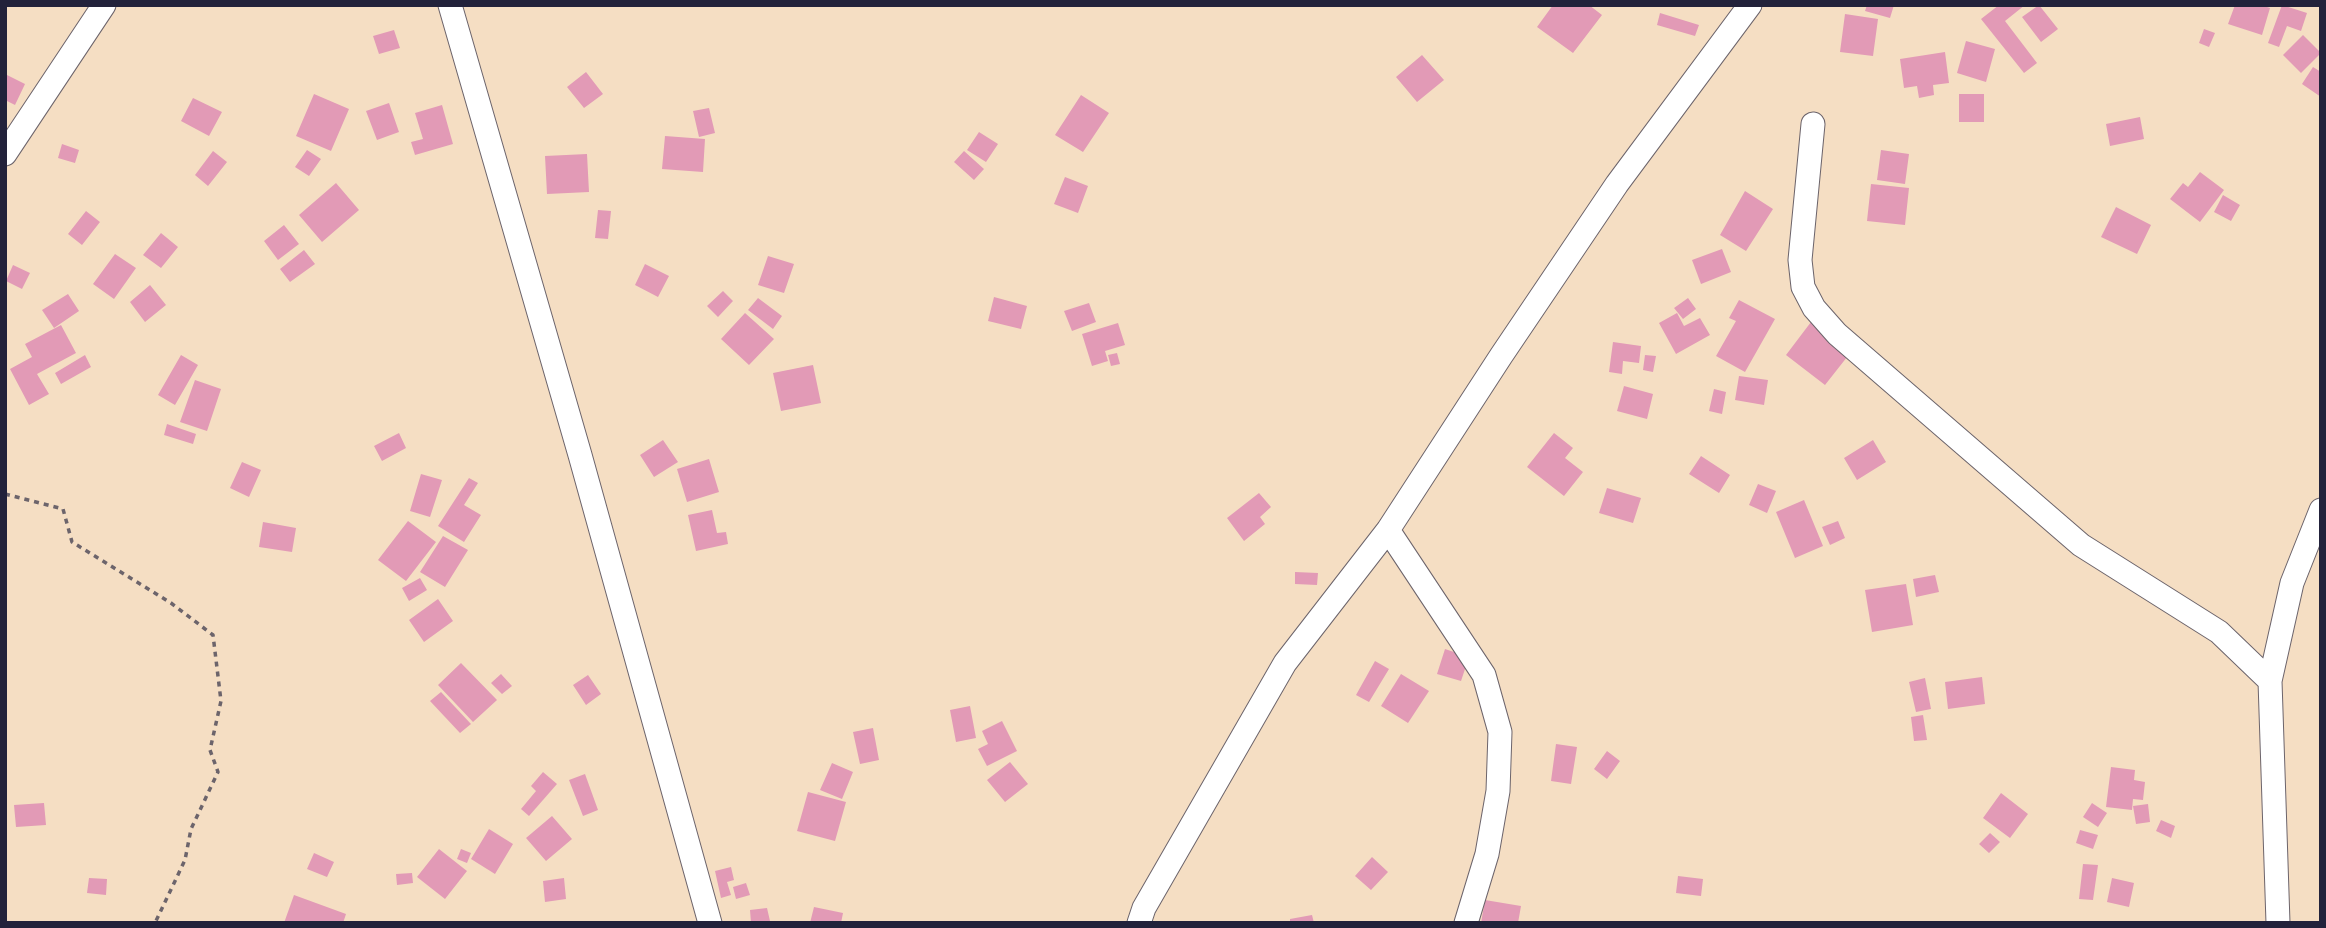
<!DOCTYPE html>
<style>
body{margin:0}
#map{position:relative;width:2326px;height:928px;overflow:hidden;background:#f5dec3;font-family:Itim,sans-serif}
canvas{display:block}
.frame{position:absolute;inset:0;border:7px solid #22223b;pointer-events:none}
</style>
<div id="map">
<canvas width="2326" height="928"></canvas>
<div class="frame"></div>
</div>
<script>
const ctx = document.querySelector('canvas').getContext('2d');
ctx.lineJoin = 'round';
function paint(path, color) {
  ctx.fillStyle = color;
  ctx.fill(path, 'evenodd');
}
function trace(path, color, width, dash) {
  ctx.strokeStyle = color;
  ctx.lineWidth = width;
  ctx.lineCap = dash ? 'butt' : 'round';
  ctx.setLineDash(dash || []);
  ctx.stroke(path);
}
paint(new Path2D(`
 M1553 5H1589L1602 15 1573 53 1537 27Z
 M1867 5H1894L1890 18 1865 11Z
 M1999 5H2025L2005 21 2037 63 2024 73 1981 19Z
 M2039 5 2058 29 2041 42 2022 17Z
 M2235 5H2261L2270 8 2262 35 2228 24Z
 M2282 5 2307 13 2301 31 2287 26 2279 47 2268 43Z
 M1660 13 1699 25 1695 36 1657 25Z
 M1845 14 1878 19 1873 56 1840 52Z
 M2204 29 2215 33 2209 47 2199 43Z
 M394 30 400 48 379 54 373 36Z
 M2303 35 2321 53 2301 73 2283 55Z
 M1966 41 1995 49 1986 82 1957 73Z
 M1945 52 1949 83 1933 85 1934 95 1919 98 1917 86 1904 88 1900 59Z
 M1422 55 1444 80 1417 102 1396 77Z
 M2313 67 2321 72V97L2302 84Z
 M586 72 603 94 584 108 567 87Z
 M5 74 25 84 15 105 5 100Z
 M314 94 349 109 331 151 296 136Z
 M1959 94H1984V122H1959Z
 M1081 95 1109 113 1083 152 1055 135Z
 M193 98 222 112 209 136 181 121Z
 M389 103 399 132 377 140 366 111Z
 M442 105 453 144 415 155 411 142 423 139 415 113Z
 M709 108 715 133 699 137 693 111Z
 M2140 117 2144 139 2110 146 2106 124Z
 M979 132 998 144 986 162 967 150Z
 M665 136 705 139 703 172 662 169Z
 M62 144 79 150 75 163 58 158Z
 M307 150 321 159 309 176 295 167Z
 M1881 150 1909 154 1905 184 1877 180Z
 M213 151 227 162 208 186 195 175Z
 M964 151 984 169 974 180 954 162Z
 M587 154 589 192 547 194 545 156Z
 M2200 172 2224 190 2200 222 2170 199 2183 183 2188 187Z
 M1065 177 1088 186 1078 213 1054 204Z
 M336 183 359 210 322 242 299 215Z
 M1871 184 1909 188 1905 225 1867 221Z
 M1745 191 1773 209 1746 251 1720 235Z
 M2223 195 2240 205 2231 221 2214 212Z
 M2116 207 2151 225 2137 254 2101 237Z
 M598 210 611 211 608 239 595 238Z
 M86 211 100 222 82 245 68 234Z
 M284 225 299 244 278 260 264 241Z
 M161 233 178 247 161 268 143 255Z
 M1722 249 1731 272 1701 284 1692 260Z
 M304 250 315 264 290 282 280 269Z
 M115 254 136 268 114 299 93 284Z
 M768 256 794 264 784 293 758 285Z
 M645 264 669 276 658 297 635 285Z
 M13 265 30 273 22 289 6 281Z
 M150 285 166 305 145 322 130 302Z
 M723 291 733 301 718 317 707 306Z
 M68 294 79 311 54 328 42 310Z
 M994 297 1027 306 1021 329 988 321Z
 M758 298 782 316 773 329 748 310Z
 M1688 298 1696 309 1683 319 1674 308Z
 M1739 300 1775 319 1745 372 1716 356 1736 321 1729 318Z
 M1089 303 1096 322 1072 331 1064 311Z
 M745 313 774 339 749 365 721 339Z
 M1677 313 1684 326 1700 318 1710 335 1676 354 1659 323Z
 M1811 322 1851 352 1825 385 1786 355Z
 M1118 323 1125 345 1105 351 1108 361 1092 366 1082 334Z
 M61 325 76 353 37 374 49 394 29 405 10 369 32 357 25 344Z
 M1613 342 1641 346 1639 363 1623 361 1622 374 1609 372Z
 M1117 353 1120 364 1111 366 1108 355Z
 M85 355 91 367 61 384 55 373Z
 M181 355 198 365 175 405 158 395Z
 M1645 355 1656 356 1653 372 1643 370Z
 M813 365 821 403 781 411 773 373Z
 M1739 376 1768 380 1764 405 1735 400Z
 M195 380 221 389 207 431 180 422Z
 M1624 386 1653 394 1647 419 1617 411Z
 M1714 389 1726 392 1722 414 1709 411Z
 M167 424 196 434 193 444 164 435Z
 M399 433 406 448 382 461 374 446Z
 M1554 433 1573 448 1565 458 1583 472 1564 496 1527 467Z
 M663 440 678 462 654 477 640 455Z
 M1873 440 1886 462 1857 480 1844 458Z
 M1701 456 1730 475 1719 493 1689 474Z
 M709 459 719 492 687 502 677 469Z
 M242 462 261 470 249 497 230 488Z
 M421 474 442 480 430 517 410 511Z
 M469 478 478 483 464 505 481 515 464 542 438 526Z
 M1758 484 1776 491 1767 513 1749 505Z
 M1607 488 1641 498 1633 523 1599 513Z
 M1259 493 1271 507 1260 517 1265 524 1244 541 1227 518Z
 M1804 500 1823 546 1795 558 1776 512Z
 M712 510 717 533 726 532 728 544 696 551 688 515Z
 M408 521 436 542 406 581 378 560Z
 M1838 521 1845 538 1830 545 1822 527Z
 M263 522 296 528 292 552 259 547Z
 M443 536 468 550 445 587 420 572Z
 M1295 572 1318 573 1317 585 1295 584Z
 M1935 575 1939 592 1916 597 1913 579Z
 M420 578 427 590 409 601 402 588Z
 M1906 584 1913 625 1872 632 1865 590Z
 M438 599 453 621 424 642 409 620Z
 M1445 649 1469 657 1461 681 1437 674Z
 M1375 661 1389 669 1369 702 1356 695Z
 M461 663 497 700 473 722 438 685Z
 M501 674 512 686 502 694 491 683Z
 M1401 674 1429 691 1408 723 1381 706Z
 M588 675 601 694 586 705 573 685Z
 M1982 677 1985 704 1948 709 1945 682Z
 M1925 678 1931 709 1916 712 1909 682Z
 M441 692 471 724 460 733 430 701Z
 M970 706 976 738 956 742 950 710Z
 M1923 715 1927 740 1914 741 1911 717Z
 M1002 721 1017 751 987 766 978 749 988 744 982 731Z
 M873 728 879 760 860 764 853 732Z
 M1556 744 1577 747 1571 784 1551 781Z
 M1607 751 1620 761 1607 779 1594 769Z
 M1010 762 1028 784 1005 802 987 780Z
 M832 763 853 772 842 799 820 790Z
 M2111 767 2135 770 2134 780 2145 782 2143 800 2133 799 2132 810 2106 807Z
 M543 772 557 784 529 816 521 809 536 791 531 786Z
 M585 774 598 810 583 816 569 780Z
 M808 792 846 802 835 841 797 831Z
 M2001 793 2028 814 2010 838 1983 818Z
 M44 803 46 825 16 827 14 805Z
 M2092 803 2107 813 2098 827 2083 817Z
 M2148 804 2150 822 2136 824 2133 806Z
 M552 816 572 839 546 861 526 838Z
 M2161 820 2175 826 2171 838 2156 831Z
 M489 829 513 844 495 874 471 859Z
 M2080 830 2098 835 2093 849 2076 843Z
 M1990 833 2000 842 1989 853 1979 844Z
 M439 849 467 871 445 899 417 877Z
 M461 849 471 853 467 863 457 859Z
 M314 853 334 862 327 877 307 869Z
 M1372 857 1388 872 1371 890 1355 876Z
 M2083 864 2098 865 2093 900 2079 899Z
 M731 867 734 880 727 882 731 895 721 898 715 871Z
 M412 873 413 883 397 885 396 874Z
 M1678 876 1703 879 1701 896 1676 893Z
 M89 878 107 879 106 895 87 893Z
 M564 878 566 899 545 902 543 881Z
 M2112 878 2134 883 2129 907 2107 902Z
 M746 883 750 895 736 899 733 887Z
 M294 895 346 914 343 923H284Z
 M1485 900 1521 906 1518 923H1481Z
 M814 907 843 913 841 923H810Z
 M767 908 770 921 751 923 750 910Z
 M1312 915 1314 923H1290V919Z`), '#e29ab6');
const minor = new Path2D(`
 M450 5 580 455 710 923
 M1813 124 1800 260 1803 287 1814 308 1837 334 2081 545 2219 632 2270 681
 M5 154 104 5
 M1388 530 1484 675 1500 732 1498 791 1487 854 1466 923
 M1139 923 1144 908 1285 663 1388 530 1501 356 1617 184 1750 5
 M2278 923 2270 681 2292 583 2321 510`);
trace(minor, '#6c646b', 25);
trace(new Path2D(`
 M5 494 63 509 72 542 171 603 213 635 221 701 210 750 218 772 191 829 185 860 155 923`), '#6c646b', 3.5, [5, 5]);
trace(minor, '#fff', 23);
</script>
